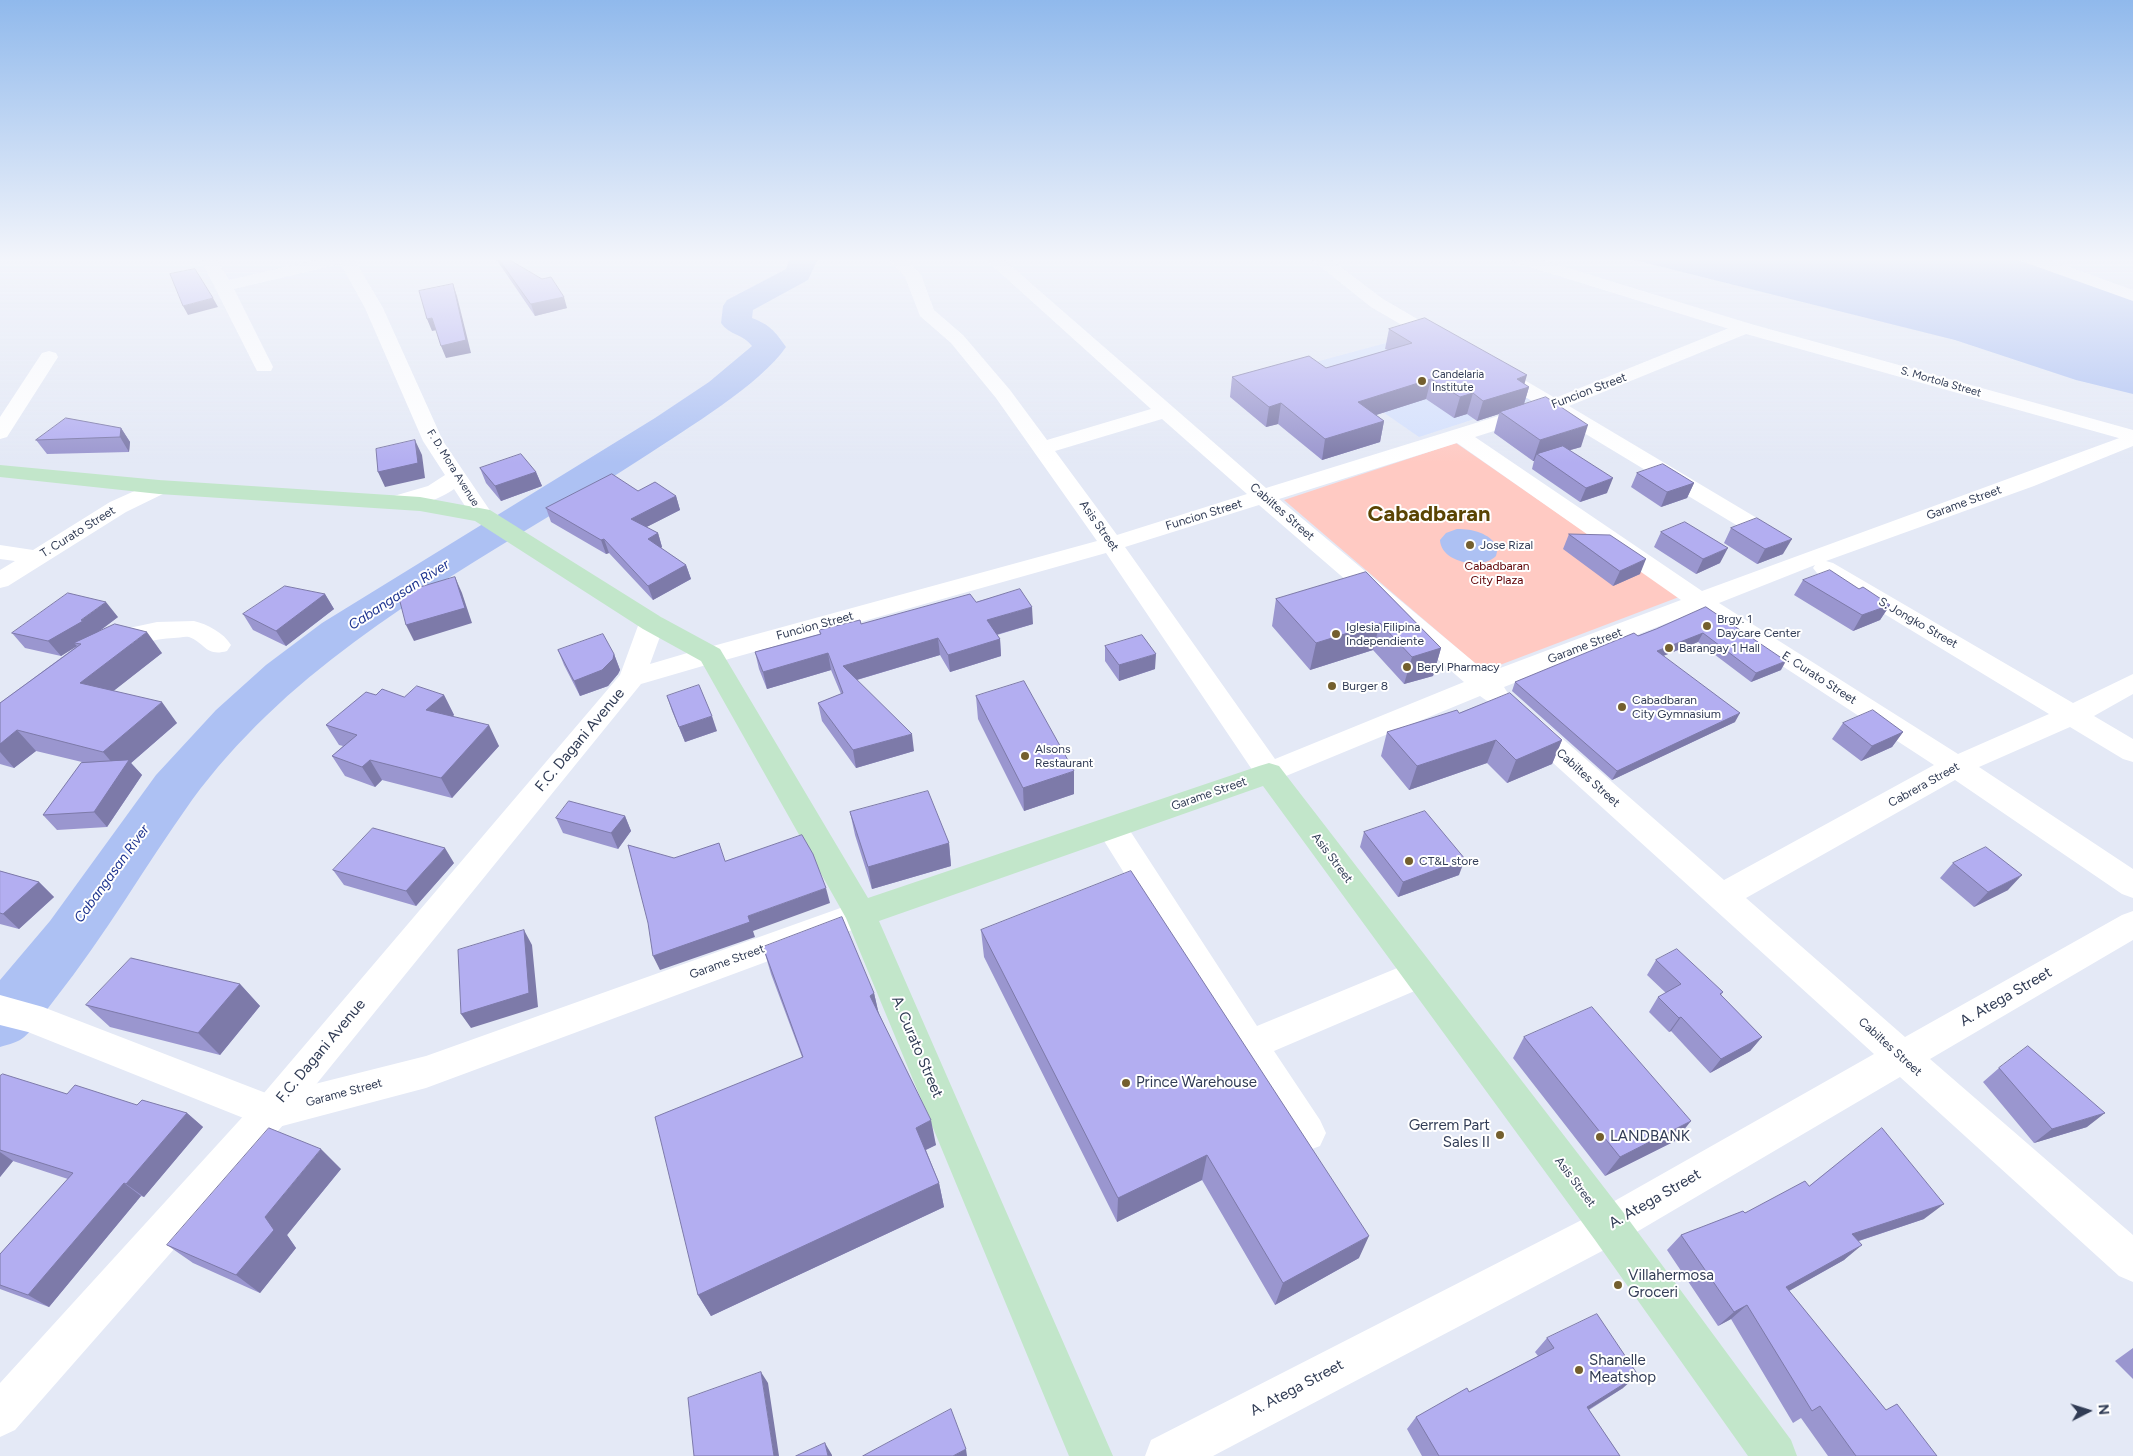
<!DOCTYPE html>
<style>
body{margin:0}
#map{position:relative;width:2133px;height:1456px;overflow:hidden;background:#e4e9f6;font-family:Figtree,sans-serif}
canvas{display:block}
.north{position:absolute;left:2063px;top:1386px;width:50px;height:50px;-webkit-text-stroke:4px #fff;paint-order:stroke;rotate:85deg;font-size:14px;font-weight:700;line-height:20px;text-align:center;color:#313c55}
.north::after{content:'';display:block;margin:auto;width:18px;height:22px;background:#313c55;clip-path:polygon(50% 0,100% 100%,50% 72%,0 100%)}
</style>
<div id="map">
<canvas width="2133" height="1456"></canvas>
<div class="north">N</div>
</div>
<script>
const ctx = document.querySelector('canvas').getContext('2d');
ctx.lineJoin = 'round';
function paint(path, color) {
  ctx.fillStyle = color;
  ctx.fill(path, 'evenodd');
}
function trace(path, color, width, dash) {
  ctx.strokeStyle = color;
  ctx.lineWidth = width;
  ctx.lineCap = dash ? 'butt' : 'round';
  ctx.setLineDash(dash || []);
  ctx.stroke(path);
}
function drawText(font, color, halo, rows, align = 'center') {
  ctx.font = font + ' Figtree,sans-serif';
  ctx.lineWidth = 4;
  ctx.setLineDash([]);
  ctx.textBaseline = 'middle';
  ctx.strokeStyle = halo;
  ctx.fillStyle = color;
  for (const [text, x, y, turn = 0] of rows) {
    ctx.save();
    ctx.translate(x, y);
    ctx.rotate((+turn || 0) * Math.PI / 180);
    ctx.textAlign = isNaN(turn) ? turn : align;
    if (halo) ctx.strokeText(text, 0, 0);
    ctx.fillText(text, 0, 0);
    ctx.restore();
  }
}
paint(new Path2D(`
 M1423 333 1536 399 1419 437 1312 363Z`), '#d4e0fd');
paint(new Path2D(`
 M1456 443 1679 597 1484 671 1284 500Z`), '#ffcac3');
paint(new Path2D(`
 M1630 259H2015L2133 299V394L2076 380 1955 340Z
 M1457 529C1473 529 1489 533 1498 547L1496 556C1482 570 1441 563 1440 540L1446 533Z`), '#adc1f3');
paint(new Path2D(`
 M790 259H818L808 280 753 310 752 318C770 325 775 331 786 347 760 385 686 429 647 455 519 539 377 609 266 716 239 742 214 770 192 800 145 866 105 936 55 999 46 1010 32 1033 20 1040 15 1043 6 1045 0 1047V980L50 921 156 775 216 710 266 665 322 623 655 418 709 382 752 346C743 334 729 335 721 323L723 306 727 300 786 269Z`), '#adc1f3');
paint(new Path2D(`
 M204 259H216L229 280 320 259H350L348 262 234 289 273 367 271 371H257L255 367 202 262Z
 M889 259H906L921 275 934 310 963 335 1010 390 1047 440 1151 409 985 259H1003L1266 488 1537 404 1490 376 1487 372 1490 368H1504L1555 398 1739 324H1751L1754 328 1751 332 1569 406 1787 536 1791 541 1787 546 1779 548 1771 546 1551 413 1475 437 1702 591 2133 433V446L2034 486 1826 561 1833 563 2073 703 2133 674V694L2094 716 2133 739V762L2123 759 2070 727 1979 767 2133 869V898L2122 894 1955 780 1746 898 1905 1037 2122 915 2133 911V940L1930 1059 2133 1235V1282L2119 1276 1900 1077 1623 1240 1609 1246 1595 1240 1589 1226 1595 1212 1874 1054 1520 733 1516 726 1520 719 1530 716 1540 719 1724 880 1934 765 1698 611 1504 687 1509 695 1505 701C1495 705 1489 703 1480 696L1269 783 1259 780 1106 553 711 664 702 661 698 655 702 649 1097 541 996 398 951 343 920 316 905 277ZM1162 419 1247 494 1117 535 1055 451ZM1457 443 1681 600 1487 673 1279 499ZM1259 505 1464 682 1275 759 1125 547ZM1815 565 1813 568 1817 573 2049 714 1958 754 1719 603Z
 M1311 259H1330L1383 299 1450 338 1453 342 1450 346H1438L1371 307Z
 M2022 259H2046L2133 290V301L2024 262Z
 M49 351 56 353 58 357 7 437 0 439V417L42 353Z
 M159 480 167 482 170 487 167 492 126 512 8 586 0 588V570L15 561 0 559V545L33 550 110 502Z
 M194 621C207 624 224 633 231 645L227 651C206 657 205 643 189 637 185 636 178 638 174 638 151 638 121 651 101 646L97 640 101 634 157 622Z
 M1112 817 1123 820 1257 1026 1407 964 1419 960 1431 964 1436 974 1431 984 1274 1051 1320 1120 1326 1133 1320 1146 1307 1151 1294 1146 1101 836 1097 828 1101 820Z
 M860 901 871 905 876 914 871 923 426 1088 271 1129 28 1032 0 1025V995L43 1007 271 1095 426 1056Z`), '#fff');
paint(new Path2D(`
 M338 259H354L383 308 443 441 493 515 490 520 482 522 474 520 454 489C440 500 404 512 387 508L384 503 387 498 428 486 445 475 423 441 365 308Z
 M1512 259H1538L1751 324 2133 430V442L1739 332 1514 262Z
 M652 615 661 617 665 623 650 664 711 646 720 649 724 655 720 661 641 684 284 1124 15 1430 0 1437V1383L258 1100 620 675 639 623 643 617Z
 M1609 1206 1623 1212 1629 1226 1623 1240 1213 1456H1145L1151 1440Z`), '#fff');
paint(new Path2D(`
 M0 465 159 480 420 497 490 510 661 617 720 649 868 898 1259 766 1269 763 1279 766 1623 1212 1791 1440 1797 1456H1748L1595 1240 1263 786 879 921 1113 1456H1069L846 918 701 661 643 629 475 521 420 511 159 494 0 477Z`), '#c2e6ca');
paint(new Path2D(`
 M496 259H508L567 308 535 316Z
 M1389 329 1524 384 1529 387 1524 404 1581 447 1570 450 1607 493 1580 502 1532 469 1534 461H1533L1494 433 1499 414 1477 421 1467 414 1454 418 1426 399 1376 415 1384 421 1380 442 1322 460 1278 424 1266 427 1230 397 1232 377 1326 368 1388 350 1385 349Z
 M121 428 130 442 129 452 47 454 36 440Z
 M480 468 536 472 542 486 501 501 486 483Z
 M1637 473 1694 483 1687 498 1661 507 1631 487Z
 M638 491 676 496 680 510 646 527 658 533 662 547 661 548 686 565 691 579 653 600 609 553 606 554 551 522 546 508Z
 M1731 528 1783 554 1757 564 1724 543Z
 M1661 532 1720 563 1696 574 1654 547Z
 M1569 534 1640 574 1613 586 1563 549Z
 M1366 572 1441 648 1433 676 1404 684 1373 650 1310 670 1272 626 1276 599Z
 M1803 580 1859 589 1890 605 1880 620 1853 631 1794 595Z
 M325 594 334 609 286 646 253 630 243 614Z
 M976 602 1033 624 997 635 1000 639 1001 656 950 672 940 655 857 680 914 751 856 768 822 721 818 703 841 694 831 670 767 689 759 669 755 652 820 634 819 630 861 624Z
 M1706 607 1781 670 1751 682 1698 642 1663 656 1735 722 1612 780 1512 691 1515 682 1656 629Z
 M118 617 97 633 162 653 113 691 177 723 131 763 142 775 107 827 57 830 43 815 82 762 36 751 14 768 0 764V703L77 646 61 656 25 648 12 633Z
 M1105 646 1155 669 1119 681 1105 661Z
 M558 650 614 654 620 670 618 674 608 686 580 696 564 665Z
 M376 695 404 697 444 695 454 715 452 717 499 746 452 798 382 780 375 787 345 776 332 756 343 746 339 745 326 725Z
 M667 696 717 731 685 742 672 711Z
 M976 696 1074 794 1024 811 978 719Z
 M1459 713 1562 740 1552 764 1507 783 1487 763 1409 790 1381 756 1387 732Z
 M1843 723 1903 732 1892 747 1861 761 1832 739Z
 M850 812 949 843 951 866 872 889 855 835Z
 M625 816 631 831 618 849 563 833 556 818Z
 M1364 832 1459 875 1398 897 1360 847Z
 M454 863 416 906 344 885 333 870Z
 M1953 863 2008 890 1974 907 1940 878Z
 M0 871 39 882 54 897 19 929 0 924Z
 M981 930 1359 1258 1275 1305 1202 1180 1117 1222 984 957Z
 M763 947 874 993 878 1011 936 1145 926 1150 939 1183 944 1207 711 1316 698 1295 802 1057 771 974Z
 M1656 960 1723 992 1721 995 1762 1037 1750 1051 1710 1073 1671 1031 1669 1032 1649 1012 1658 997 1666 993 1647 975Z
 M240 984 260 1006 220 1055 110 1027 86 1005Z
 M1524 1037 1675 1141 1605 1176 1513 1058Z
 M1999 1068 2087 1127 2034 1143 1983 1082Z
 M0 1076 67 1094 187 1113 203 1127 144 1197 141 1196 49 1307 0 1289V1254L68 1179 13 1161 0 1177Z
 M341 1169 287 1235 296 1248 260 1293 193 1263 167 1245Z
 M1809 1186 1924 1219 1859 1241 1844 1260 1789 1291 1886 1410 1937 1456H1828L1801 1418 1793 1423 1731 1319 1718 1326 1667 1250 1681 1235 1745 1213Z
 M1547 1338 1623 1388 1589 1410 1620 1456H1422L1407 1429 1416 1417 1469 1392 1538 1356 1535 1352Z
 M2133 1348V1379L2115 1361Z`), '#9a96cf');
paint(new Path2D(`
 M453 284 457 296 471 353 446 358 441 346Z
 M564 297 567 308 535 316 531 304Z
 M213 298 218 307 188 315 183 306Z
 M432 318 437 330 432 331 427 319Z
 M1527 375 1523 389 1529 387 1523 407 1500 412 1499 414 1477 421 1483 401 1517 379Z
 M1431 379 1426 399 1354 422 1358 402Z
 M1473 393 1467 414 1454 418 1460 397Z
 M1281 403 1278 424 1266 427 1269 407Z
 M1384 421 1380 442 1322 460 1325 439Z
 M1588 425 1581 447 1543 458 1537 454 1534 461H1533L1540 440Z
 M121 428 130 442 129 452 120 437Z
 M415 440 422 455 425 478 385 487 378 472Z
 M536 472 542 486 501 501 495 486Z
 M1613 478 1607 493 1580 502 1586 488Z
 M1694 483 1687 498 1661 507 1667 492Z
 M676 496 680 510 635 533 631 519Z
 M658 533 662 547 652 553 648 539Z
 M604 539 609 553 606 554 601 540Z
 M1792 539 1783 554 1757 564 1765 549Z
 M1728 548 1720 563 1696 574 1703 559Z
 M1646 559 1640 574 1613 586 1620 571Z
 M686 565 691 579 653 600 648 586Z
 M455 577 462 593 472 623 414 641 406 625Z
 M325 594 334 609 286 646 276 631Z
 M106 602 118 617 94 635 74 643 77 646 61 656 48 641 81 620Z
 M1890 605 1880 620 1853 631 1862 615Z
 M1032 607 1033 624 988 637 987 620Z
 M1380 623 1373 650 1310 670 1316 643Z
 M147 632 162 653 97 704 80 683Z
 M1703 633 1698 642 1653 660 1657 651Z
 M938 638 940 655 846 683 843 666Z
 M1000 639 1001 656 950 672 948 655Z
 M1441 648 1433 676 1404 684 1412 657Z
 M828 653 831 670 767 689 763 672Z
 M614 654 620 670 618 674 608 686 580 696 574 681Z
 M1156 654 1155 669 1119 681V665Z
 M1786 661 1781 670 1751 682 1756 673Z
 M444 695 454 715 437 731 426 710Z
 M162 702 177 723 131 763 142 775 107 827 94 812 120 772 103 752Z
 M1740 713 1735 722 1612 780 1617 771Z
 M712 716 717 731 685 742 679 727Z
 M489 725 499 746 452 798 441 778Z
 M17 730 36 751 14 768 0 752V744Z
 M1903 732 1892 747 1861 761 1872 746Z
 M912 734 914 751 856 768 853 750Z
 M1496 740 1487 763 1409 790 1417 766Z
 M1562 740 1552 764 1507 783 1516 760Z
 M370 760 382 780 375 787 362 767Z
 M1074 771V794L1024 811 1023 788Z
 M625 816 631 831 618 849 611 833Z
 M949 843 951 866 872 889 868 867Z
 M445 848 454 863 416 906 406 891Z
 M1465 859 1459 875 1398 897 1403 882Z
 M2022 875 2008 890 1974 907 1988 892Z
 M39 882 54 897 19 929 3 914Z
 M826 888 830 903 753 931 755 937 660 970 653 956 748 916Z
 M524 930 532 945 538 1007 471 1028 461 1014Z
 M240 984 260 1006 220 1055 198 1033Z
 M874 993 880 1019 870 996Z
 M1681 1017 1671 1031 1669 1032 1679 1018Z
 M1762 1037 1750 1051 1710 1073 1721 1059Z
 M187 1113 203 1127 144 1197 126 1184Z
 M2105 1113 2087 1127 2034 1143 2052 1129Z
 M931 1120 936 1145 921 1152 916 1128Z
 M1691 1121 1675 1141 1605 1176 1620 1157Z
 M321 1149 341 1169 287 1235 296 1248 260 1293 236 1275 265 1217Z
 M0 1152 13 1161 0 1177Z
 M1207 1155 1202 1180 1117 1222 1118 1198Z
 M124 1183 141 1196 49 1307 28 1295Z
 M939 1183 944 1207 711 1316 698 1295Z
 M1944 1204 1924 1219 1834 1249 1852 1234Z
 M1369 1236 1359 1258 1275 1305 1283 1283Z
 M1862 1245 1844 1260 1769 1302 1786 1287Z
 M1747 1305 1731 1319 1718 1326 1734 1312Z
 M761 1372 768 1383 779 1456H774Z
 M1638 1375 1623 1388 1573 1419 1587 1407Z
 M825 1443 832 1455V1456H828Z
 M966 1449 967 1456H953Z`), '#7d7aa9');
const building = new Path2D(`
 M499 259H508L542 279 551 277 564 297 531 304Z
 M195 269 213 298 183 306 170 274Z
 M453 284 466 340 441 346 432 318 427 319 419 291Z
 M1425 318 1527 375 1517 379 1529 387 1483 401 1473 393 1460 397 1431 379 1358 402 1384 421 1325 439 1281 403 1269 407 1232 377 1309 356 1326 368 1412 343 1389 329Z
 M1546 397 1588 425 1540 440 1500 412Z
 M66 418 121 428 120 437 36 440Z
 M415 440 418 463 378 472 376 449Z
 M1563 446 1613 478 1586 488 1537 454Z
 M521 454 536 472 495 486 480 468Z
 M1663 464 1694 483 1667 492 1637 473Z
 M612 474 638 491 655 482 676 496 631 519 658 533 648 539 686 565 648 586 604 539 601 540 546 508Z
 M1757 518 1792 539 1765 549 1731 528Z
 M1685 522 1728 548 1703 559 1661 532Z
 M1569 534 1610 535 1646 559 1620 571Z
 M1830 570 1859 589 1863 587 1890 605 1862 615 1803 580Z
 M1366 572 1441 648 1412 657 1380 623 1316 643 1276 599Z
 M455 577 465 608 406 625 398 594Z
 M285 586 325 594 276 631 243 614Z
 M1020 589 1032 607 987 620 1000 639 948 655 938 638 843 666 912 734 853 750 818 703 843 693 828 653 763 672 755 652 821 634 819 630 860 620 861 624 970 594 976 602Z
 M68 593 106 602 81 620 83 621 48 641 12 633Z
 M1706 607 1786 661 1756 673 1703 633 1657 651 1740 713 1617 771 1515 682 1634 633 1638 636 1656 629Z
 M115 624 147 632 80 683 162 702 103 752 17 730 0 744V703L81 644 74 643Z
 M603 634 614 654 613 659 602 670 574 681 558 650Z
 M1142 635 1156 654 1119 665 1105 646Z
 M1024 681 1074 771 1023 788 976 696Z
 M699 685 712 716 679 727 667 696Z
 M417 686 444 695 426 710 489 725 441 778 370 760 362 767 332 756 357 735 326 725 366 692 376 695 382 689 404 697Z
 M1510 693 1562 740 1516 760 1496 740 1417 766 1387 732 1457 710 1459 713Z
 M1873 710 1903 732 1872 746 1843 723Z
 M129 760 94 812 43 815 81 763Z
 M928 791 949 843 868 867 850 812Z
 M569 801 625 816 611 833 556 818Z
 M1425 811 1465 859 1403 882 1364 832Z
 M373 828 445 848 406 891 333 870Z
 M802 835 813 854 826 888 748 916 750 922 653 956 648 923 628 845 674 858 719 843 725 861Z
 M1986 847 2022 875 1988 892 1953 863Z
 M0 871 39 882 3 914 0 913Z
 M1131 871 1369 1236 1283 1283 1207 1155 1118 1198 981 930Z
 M842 917 874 993 870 996 931 1120 916 1128 939 1183 698 1295 655 1117 803 1057 763 947Z
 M524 930 529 993 461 1014 458 950Z
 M1677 949 1723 992 1720 994 1762 1037 1721 1059 1681 1017 1679 1018 1658 997 1681 984 1656 960Z
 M131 958 240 984 198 1033 86 1005Z
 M1592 1007 1691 1121 1620 1157 1524 1037Z
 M2028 1046 2105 1113 2052 1129 1999 1068Z
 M3 1074 67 1094 75 1085 137 1105 142 1100 187 1113 126 1184 124 1183 28 1295 0 1285V1254L73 1173 0 1150V1076Z
 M269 1128 321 1149 265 1217 274 1230 236 1275 167 1245Z
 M1882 1128 1944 1204 1852 1234 1862 1245 1786 1287 1886 1410 1897 1404 1937 1456H1856L1820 1406 1812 1411 1747 1305 1734 1312 1681 1235 1743 1211 1745 1213 1805 1181 1809 1186Z
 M1597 1314 1638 1375 1587 1407 1620 1456H1439L1416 1417 1467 1388 1469 1392 1554 1348 1547 1338Z
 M761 1372 774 1456H694L688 1398Z
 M951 1409 966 1449 953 1456H863Z
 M825 1443 828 1456H796Z`);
paint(building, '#b3aef1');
trace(building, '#7d7aa9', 1);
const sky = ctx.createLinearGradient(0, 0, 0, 463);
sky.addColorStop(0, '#90b9ec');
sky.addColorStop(0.56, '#f3f5fb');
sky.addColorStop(1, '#f3f5fb00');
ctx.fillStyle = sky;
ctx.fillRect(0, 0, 2133, 463);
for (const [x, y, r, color] of [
 [1422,381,5,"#745f2e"],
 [1470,545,5,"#745f2e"],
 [1707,626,5,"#745f2e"],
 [1336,634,5,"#745f2e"],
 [1669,648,5,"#745f2e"],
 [1407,667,5,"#745f2e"],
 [1332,686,5,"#745f2e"],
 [1622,707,5,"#745f2e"],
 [1025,756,5,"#745f2e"],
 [1409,861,5,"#745f2e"],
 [1126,1083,5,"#745f2e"],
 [1500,1135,5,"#745f2e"],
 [1600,1137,5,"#745f2e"],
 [1618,1285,5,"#745f2e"],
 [1579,1370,5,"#745f2e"]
]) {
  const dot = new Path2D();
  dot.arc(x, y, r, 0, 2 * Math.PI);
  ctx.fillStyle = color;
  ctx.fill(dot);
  trace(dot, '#fff', 2);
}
drawText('11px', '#313c55', '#fff', [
 ["Candelaria",1432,375],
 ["Institute",1432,388]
], 'left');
drawText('11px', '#313c55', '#fff', [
 ["S. Mortola Street",1941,382,16],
 ["F. D. Mora Avenue",453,468,58]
]);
drawText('12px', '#313c55', '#fff', [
 ["Funcion Street",1589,391,-21],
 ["Garame Street",1964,503,-20],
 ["Cabiltes Street",1282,512,41],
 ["Funcion Street",1204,515,-17],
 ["Asis Street",1099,526,55],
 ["T. Curato Street",78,532,-32],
 ["S. Jongko Street",1918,623,30],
 ["Funcion Street",815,626,-15],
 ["Garame Street",1585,646,-21],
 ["E. Curato Street",1819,678,33],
 ["Cabiltes Street",1588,778,42],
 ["Cabrera Street",1924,785,-29],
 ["Garame Street",1209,794,-19],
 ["Asis Street",1332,858,53],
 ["Garame Street",727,962,-20],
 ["Cabiltes Street",1890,1047,42],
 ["Garame Street",344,1093,-15],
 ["Asis Street",1575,1182,53]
]);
drawText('12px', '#313c55', '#fff', [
 ["Jose Rizal",1480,545],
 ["Brgy. 1",1717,619],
 ["Daycare Center",1717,633],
 ["Iglesia Filipina",1346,627],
 ["Independiente",1346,641],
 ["Barangay 1 Hall",1679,648],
 ["Beryl Pharmacy",1417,667],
 ["Burger 8",1342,686],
 ["Cabadbaran",1632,700],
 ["City Gymnasium",1632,714],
 ["Alsons",1035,749],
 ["Restaurant",1035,763],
 ["CT&L store",1419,861]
], 'left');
drawText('12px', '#5e0104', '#fff', [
 ["Cabadbaran",1497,566],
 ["City Plaza",1497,580]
]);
drawText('italic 14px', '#1d338f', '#fff', [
 ["Cabangasan River",399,595,-33],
 ["Cabangasan River",112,874,-54]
]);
drawText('15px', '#313c55', '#fff', [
 ["F.C. Dagani Avenue",580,740,-50],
 ["A. Atega Street",2006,997,-30],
 ["A. Curato Street",917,1047,67],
 ["F.C. Dagani Avenue",321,1051,-50],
 ["A. Atega Street",1655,1199,-30],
 ["A. Atega Street",1297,1388,-28]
]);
drawText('15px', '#313c55', '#fff', [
 ["Prince Warehouse",1136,1083],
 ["Gerrem Part",1490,1126,"right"],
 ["Sales II",1490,1143,"right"],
 ["LANDBANK",1610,1137],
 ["Villahermosa",1628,1276],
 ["Groceri",1628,1293],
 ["Shanelle",1589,1361],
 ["Meatshop",1589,1378]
], 'left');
drawText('bold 22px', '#5a4403', '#fff', [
 ["Cabadbaran",1429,515]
]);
</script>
